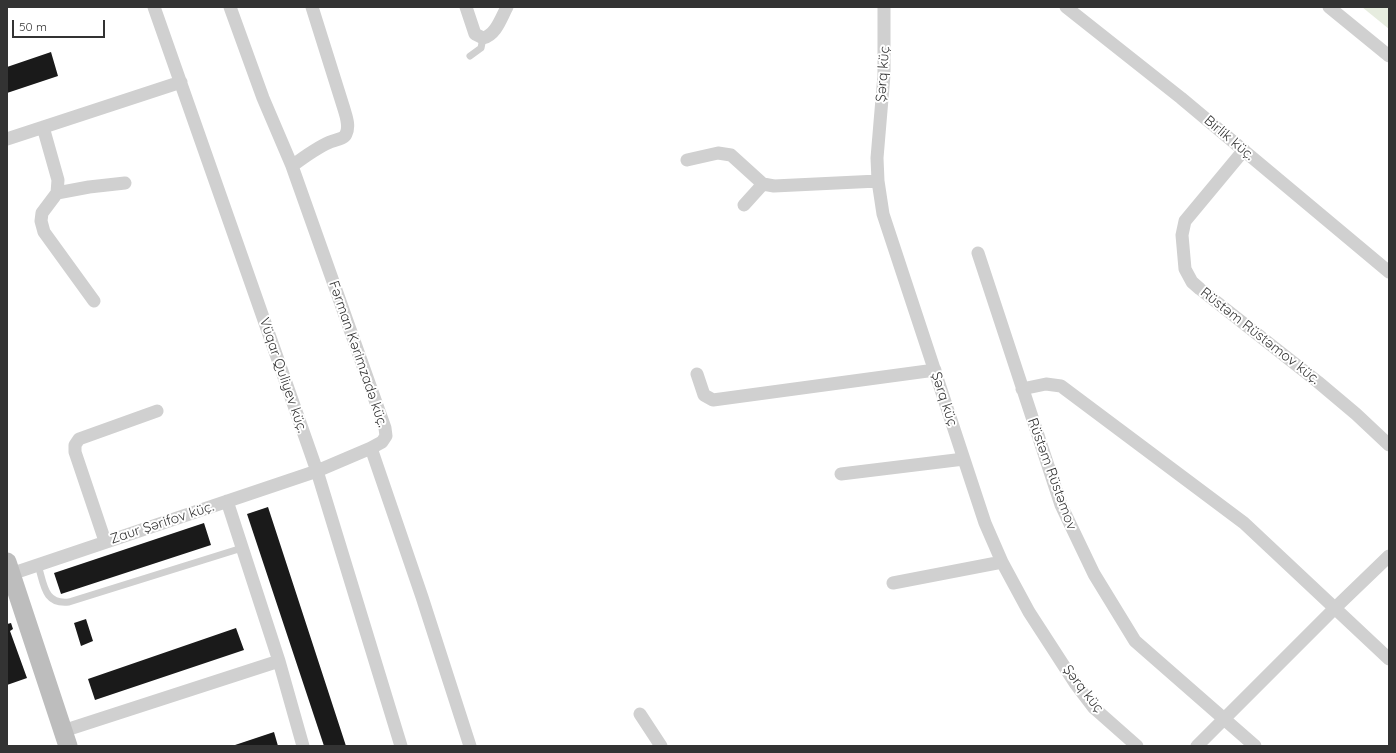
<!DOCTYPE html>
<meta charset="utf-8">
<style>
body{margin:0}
#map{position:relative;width:1396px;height:753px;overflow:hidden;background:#fff;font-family:Quicksand,sans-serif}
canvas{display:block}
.frame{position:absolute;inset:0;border:8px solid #333;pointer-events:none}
.scale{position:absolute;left:12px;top:20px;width:93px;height:18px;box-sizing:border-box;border:2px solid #333;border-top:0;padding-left:5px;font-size:12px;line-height:14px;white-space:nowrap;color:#333;-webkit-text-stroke:3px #fff;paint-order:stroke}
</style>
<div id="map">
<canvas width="1396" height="753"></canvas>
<div class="frame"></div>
<div class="scale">50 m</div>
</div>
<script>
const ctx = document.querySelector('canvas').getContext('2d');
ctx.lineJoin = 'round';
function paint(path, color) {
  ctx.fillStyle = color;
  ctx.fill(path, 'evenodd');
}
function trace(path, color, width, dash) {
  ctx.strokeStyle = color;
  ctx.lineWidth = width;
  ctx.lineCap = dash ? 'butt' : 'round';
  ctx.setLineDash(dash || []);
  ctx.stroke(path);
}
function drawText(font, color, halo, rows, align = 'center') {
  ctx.font = font + ' Quicksand,sans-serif';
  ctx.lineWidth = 4;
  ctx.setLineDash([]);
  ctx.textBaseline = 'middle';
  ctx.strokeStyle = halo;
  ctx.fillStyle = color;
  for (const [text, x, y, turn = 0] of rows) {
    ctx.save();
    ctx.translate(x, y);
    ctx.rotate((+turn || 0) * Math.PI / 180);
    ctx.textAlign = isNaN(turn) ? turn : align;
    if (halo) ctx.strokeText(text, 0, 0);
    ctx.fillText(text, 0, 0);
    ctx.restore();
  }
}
paint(new Path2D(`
 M1362 7H1389V29Z`), '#e6ecdf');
paint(new Path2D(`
 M51 52 58 76 7 93V67Z
 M268 507 346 746H324L247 514Z
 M204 523 211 545 61 594 54 573Z
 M86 619 93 641 81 646 74 623Z
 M11 623 13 629 10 631 27 678 7 685V624Z
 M236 628 244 650 95 700 88 679Z
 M274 732 278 746H232Z`), '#1a1a1a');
trace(new Path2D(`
 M470 56 481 48 483 38
 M38 565C44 584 44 605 69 602L242 548`), '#d0d0d0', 7);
trace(new Path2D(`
 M154 7 317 471 401 746
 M230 7 263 98 292 166 385 428 386 436 382 442 371 448 422 597 470 746
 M466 7 475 34 483 38C496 35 501 18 507 7
 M884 7V75L877 158 878 181 883 214 985 523 1002 562 1029 612 1075 683 1094 708 1137 746
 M1066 7 1181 98 1389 272
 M1329 7 1389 56
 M43 127 58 180 57 193 42 213 41 221 44 232 94 301
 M7 139 181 82
 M1244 150 1185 221 1182 235 1185 269 1192 282 1200 289 1318 382 1356 414 1389 445
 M687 160 718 153 731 155 763 184 774 186 878 181
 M292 166C304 157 316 148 330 142 335 140 344 139 346 134 350 126 346 116 344 109L312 7
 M57 193 89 187 125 183
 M744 205 763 184
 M978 253 1061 505 1094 574 1135 641 1255 746
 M697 374 704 395 713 400 935 370
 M1022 389 1046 384 1061 386 1244 523 1389 659
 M841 474 964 459
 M227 501 279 661 303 746
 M105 541 75 452V445L79 439 157 411
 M11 574 317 471 371 448
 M893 583 1002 562
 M640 714 661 746
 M63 731 279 661
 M1197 746 1335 608 1389 556`), '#d0d0d0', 13);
trace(new Path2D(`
 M7 562 68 746`), '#bdbdbd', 19);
drawText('14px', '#333', '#fff', [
 ["Şərq küç",883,74,-86],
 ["Birlik küç.",1229,138,40],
 ["Rüstəm Rüstəmov küç.",1260,336,38],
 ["Fərman Kərimzadə küç.",358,354,71],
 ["Vüqar Quliyev küç.",283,375,71],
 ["Şərq küç",944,399,72],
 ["Rüstəm Rüstəmov",1052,474,70],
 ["Zaur Şərifov küç.",162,523,-18],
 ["Şərq küç",1083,689,52]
]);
</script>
